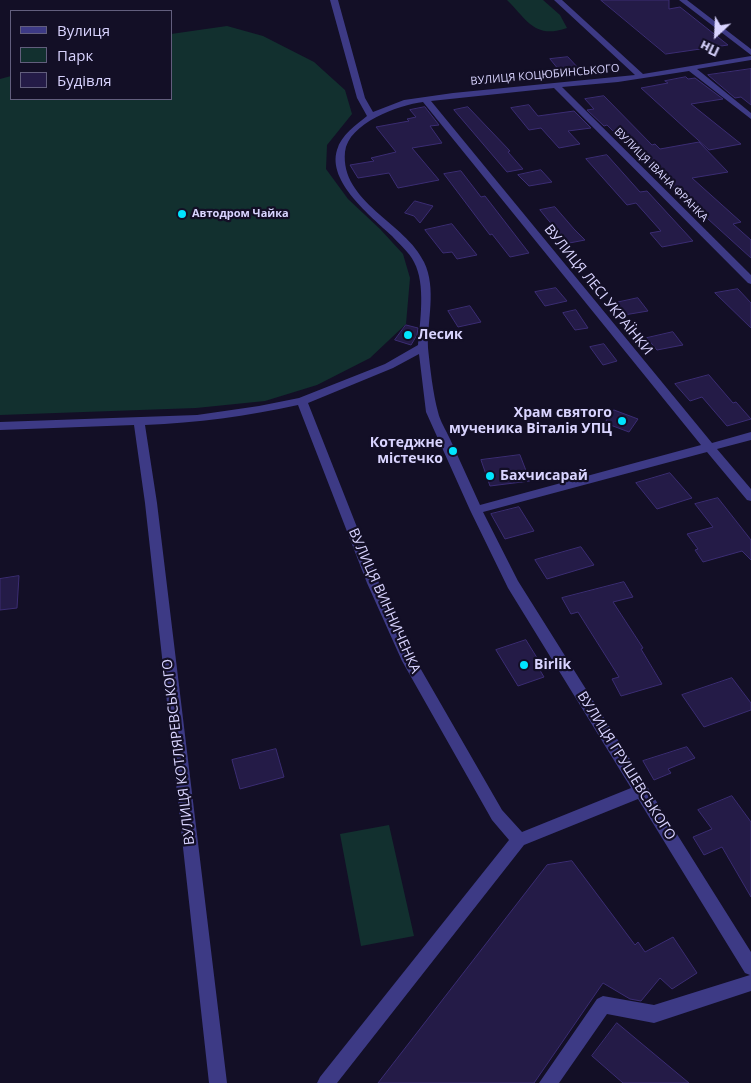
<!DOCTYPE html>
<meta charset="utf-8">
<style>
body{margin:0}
#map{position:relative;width:751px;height:1083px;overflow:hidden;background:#130f26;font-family:"Open Sans",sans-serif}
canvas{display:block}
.legend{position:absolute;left:10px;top:10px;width:162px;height:90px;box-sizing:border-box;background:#130f26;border:1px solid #625e7d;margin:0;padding:6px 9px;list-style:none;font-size:15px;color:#d9d4ff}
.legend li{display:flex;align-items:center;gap:10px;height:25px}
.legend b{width:25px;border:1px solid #625e7d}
.north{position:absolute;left:691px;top:10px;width:50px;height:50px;-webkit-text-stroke:4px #130f26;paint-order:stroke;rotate:205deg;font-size:14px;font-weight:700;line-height:20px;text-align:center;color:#d9d4ff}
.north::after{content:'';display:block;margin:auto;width:18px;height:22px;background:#d9d4ff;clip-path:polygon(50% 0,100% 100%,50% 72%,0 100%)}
</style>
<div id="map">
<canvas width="751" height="1083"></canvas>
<ul class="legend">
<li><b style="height:6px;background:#3d3a85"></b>Вулиця</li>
<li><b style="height:14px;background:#12302f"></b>Парк</li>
<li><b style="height:14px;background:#241b47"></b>Будівля</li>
</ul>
<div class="north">Пн</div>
</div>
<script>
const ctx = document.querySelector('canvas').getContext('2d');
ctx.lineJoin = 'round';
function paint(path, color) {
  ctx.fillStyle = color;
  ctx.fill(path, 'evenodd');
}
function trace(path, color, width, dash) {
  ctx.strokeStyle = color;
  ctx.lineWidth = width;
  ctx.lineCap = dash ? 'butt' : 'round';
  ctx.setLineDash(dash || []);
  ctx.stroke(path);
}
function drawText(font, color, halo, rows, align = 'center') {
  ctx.font = font + ' "Open Sans",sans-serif';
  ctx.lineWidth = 4.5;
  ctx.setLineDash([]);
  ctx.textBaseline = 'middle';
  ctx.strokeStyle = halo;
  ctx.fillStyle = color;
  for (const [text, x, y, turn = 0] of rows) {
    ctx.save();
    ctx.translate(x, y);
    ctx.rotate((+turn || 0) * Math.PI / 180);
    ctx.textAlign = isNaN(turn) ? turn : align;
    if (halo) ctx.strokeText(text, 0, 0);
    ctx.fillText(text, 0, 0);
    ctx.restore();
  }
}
paint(new Path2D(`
 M507 0H543L560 15 567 28C535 39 528 21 507 0Z
 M227 26 263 36 314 62 345 90 352 114 327 145 326 169 348 199 380 229 403 254 410 278 406 324 370 358 317 385 265 401 196 408 0 415V79L11 76V99H171V34Z
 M389 825 414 936 361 946 340 834Z`), '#12302f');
const building = new Path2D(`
 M601 0H669V9L680 7 728 45 666 54Z
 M568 57 580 70 576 71 578 74 563 75 550 59Z
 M751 69V105L741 97 735 98 708 75Z
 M686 77 688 79 695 78 723 99 691 104 741 144 709 150 641 88 668 83 665 81Z
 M604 96 652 145 655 144 660 149 699 142 728 172 692 178 741 222 733 224 751 240V258L676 190 625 138 621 139 607 125 604 126 587 110 594 109 585 99Z
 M529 105 538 116 574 111 591 128 568 131 580 144 559 148 541 128 529 130 511 108Z
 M425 107 439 125 430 126 442 143 412 148 439 180 398 188 389 173 358 178 350 165 374 161 371 158 396 152 376 127 409 121 407 119 416 117 410 110Z
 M468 107 510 151 508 152 523 169 507 172 454 110Z
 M607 155 640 192 647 191 693 241 662 247 650 233 661 231 636 203 627 205 586 159Z
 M541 170 552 182 529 186 518 175Z
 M461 171 481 197 485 196 529 253 510 257 492 234 490 235 444 174Z
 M415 201 433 206 420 223 414 216 405 213Z
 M555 207 574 229 585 240 559 245 550 234 558 232 540 210Z
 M452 224 477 255 457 259 452 252 443 253 425 230Z
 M556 288 567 301 545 306 535 292Z
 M738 289 751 303V328L715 293Z
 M638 298 648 311 624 315 615 303Z
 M470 306 481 322 458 327 448 311Z
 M576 310 588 328 575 330 563 313Z
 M406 325 418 328 417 335 411 345 395 340Z
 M673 332 683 345 657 350 647 338Z
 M604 344 617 361 603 365 590 347Z
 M709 375 733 403 736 402 751 419 727 426 702 397 690 401 675 384Z
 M614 410 638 419 629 432 605 423Z
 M520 455 530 481 490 486 481 460Z
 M670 473 692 498 657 509 636 483Z
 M718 498 751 540V560L742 551 703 562 695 550 698 549 687 534 713 527 695 504Z
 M519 507 534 531 505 539 491 514Z
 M581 547 594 565 547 579 535 560Z
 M19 576 17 608 0 610V579Z
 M624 582 633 597 613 602 643 648 641 649 662 684 621 696 612 679 619 677 578 612 571 614 562 598Z
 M526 640 539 661 535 662 544 677 518 686 496 650Z
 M732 678 751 703V710L704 727 682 695Z
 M687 747 695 758 668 769 671 773 654 780 643 761Z
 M276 749 284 777 240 789 232 760Z
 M732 796 751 822V897L722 847 704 855 693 837 712 829 698 810Z
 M572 861 635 945 638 942 645 952 673 937 697 973 672 989 660 978 641 1001 630 999 603 983 534 1083H378L547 865Z
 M617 1023 689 1083H623L592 1056Z`);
paint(building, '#241b47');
trace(building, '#3b2d73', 1);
paint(new Path2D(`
 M330 0H338L365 98 373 112 404 100 453 93 635 75 554 0H562L643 74 751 56V60L697 69 751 113V119L689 71 618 82 562 87 751 275V284L748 283 554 88 431 101 712 443 751 432V440L717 449 751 489V501L747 500 707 452 483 512 518 581 751 952V991L654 1023 607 1014 559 1083H539L597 999 603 996 654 1005 750 975 745 973 638 799 524 845 337 1083H317L320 1077 509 840 492 820 402 661 367 583 298 405C247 416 197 423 145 425L157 503 227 1083H209L145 503 134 425 0 430V422L197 415 259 406 299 398 385 364 418 345C420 322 426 284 414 262 409 252 399 244 392 236 371 216 327 182 337 150 341 135 356 125 367 116L357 98ZM423 102 701 445 480 505C470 483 460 461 450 439 446 430 440 421 438 412 433 394 430 367 428 348 427 320 437 289 424 262 406 223 340 202 345 152 348 123 399 105 423 102ZM419 354 426 412 470 510 508 588 631 788 522 832 502 810 415 659 379 583 308 403 393 368Z
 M679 0H687L751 49V55Z`), '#3d3a85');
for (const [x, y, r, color] of [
 [182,214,5,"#00e5ff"],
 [408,335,5,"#00e5ff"],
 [622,421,5,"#00e5ff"],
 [453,451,5,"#00e5ff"],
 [490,476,5,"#00e5ff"],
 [524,665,5,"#00e5ff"]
]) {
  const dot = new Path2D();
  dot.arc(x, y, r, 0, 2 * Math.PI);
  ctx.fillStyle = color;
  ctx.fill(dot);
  trace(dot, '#130f26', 2);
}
drawText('11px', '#d9d4ff', '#130f26', [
 ["ВУЛИЦЯ КОЦЮБИНСЬКОГО",545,75,-5],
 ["ВУЛИЦЯ ІВАНА ФРАНКА",661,175,45]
]);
drawText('bold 11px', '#d9d4ff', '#130f26', [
 ["Автодром Чайка",192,214]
], 'left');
drawText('14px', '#d9d4ff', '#130f26', [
 ["ВУЛИЦЯ ЛЕСІ УКРАЇНКИ",598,290,51],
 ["ВУЛИЦЯ ВИННИЧЕНКА",384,601,66],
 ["ВУЛИЦЯ КОТЛЯРЕВСЬКОГО",179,752,-97],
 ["ВУЛИЦЯ ГРУШЕВСЬКОГО",626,766,58]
]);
drawText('bold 14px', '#d9d4ff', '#130f26', [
 ["Лесик",418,335],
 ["Храм святого",612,413,"right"],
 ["мученика Віталія УПЦ",612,429,"right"],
 ["Котеджне",443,443,"right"],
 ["містечко",443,459,"right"],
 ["Бахчисарай",500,476],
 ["Birlik",534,665]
], 'left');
</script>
